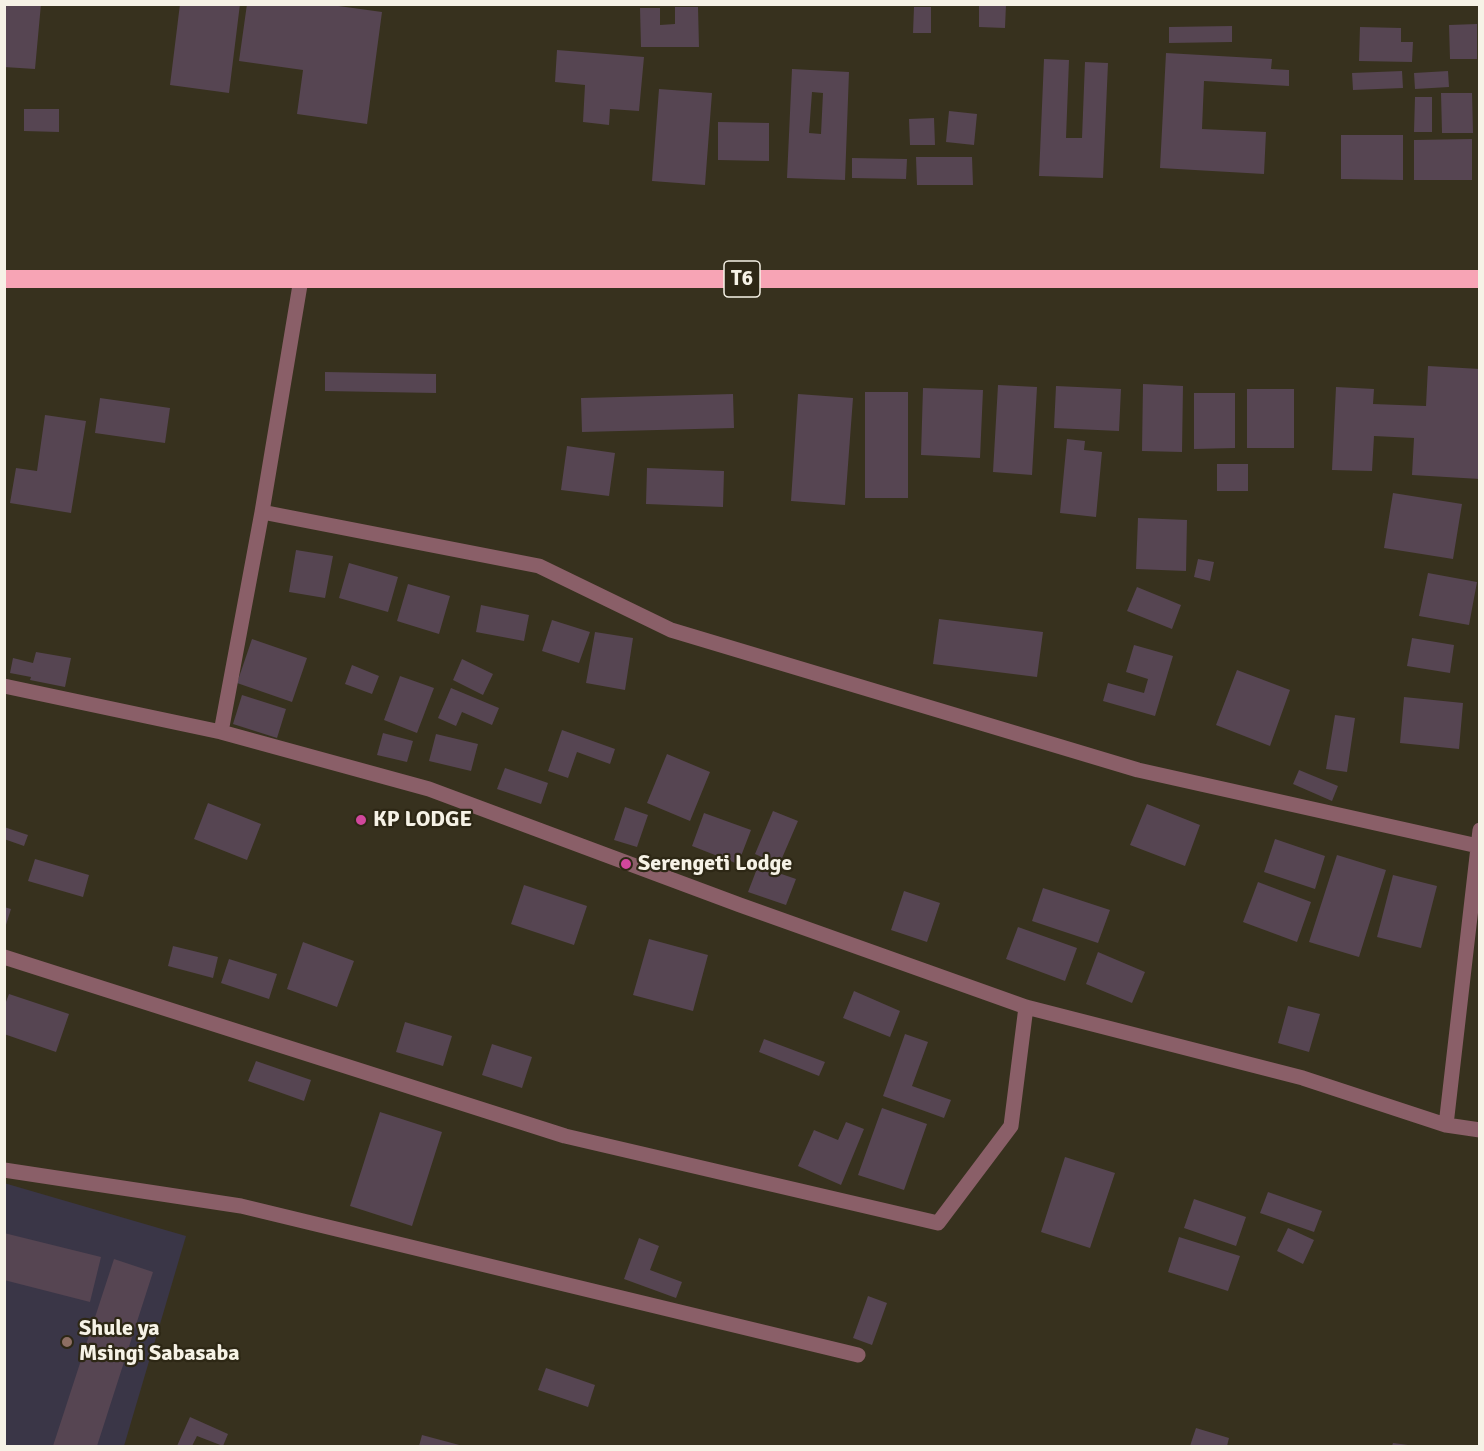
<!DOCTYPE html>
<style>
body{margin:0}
#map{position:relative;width:1484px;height:1451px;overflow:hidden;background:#37311e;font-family:Signika,sans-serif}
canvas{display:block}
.frame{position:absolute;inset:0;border:6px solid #f6f2e6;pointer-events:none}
</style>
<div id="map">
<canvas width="1484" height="1451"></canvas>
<div class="frame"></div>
</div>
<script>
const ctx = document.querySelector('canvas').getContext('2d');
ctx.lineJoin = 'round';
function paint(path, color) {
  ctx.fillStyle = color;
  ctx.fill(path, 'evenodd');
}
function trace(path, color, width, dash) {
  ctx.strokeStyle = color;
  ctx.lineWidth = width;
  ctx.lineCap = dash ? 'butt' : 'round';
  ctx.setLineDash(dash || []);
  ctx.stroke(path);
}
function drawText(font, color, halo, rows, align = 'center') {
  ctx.font = font + ' Signika,sans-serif';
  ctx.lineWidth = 4.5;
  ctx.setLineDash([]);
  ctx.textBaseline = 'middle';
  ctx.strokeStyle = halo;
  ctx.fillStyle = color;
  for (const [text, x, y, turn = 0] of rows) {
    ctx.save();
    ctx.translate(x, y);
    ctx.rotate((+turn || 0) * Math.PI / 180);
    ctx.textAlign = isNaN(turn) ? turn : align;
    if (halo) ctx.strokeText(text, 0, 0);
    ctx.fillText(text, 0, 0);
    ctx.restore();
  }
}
paint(new Path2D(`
 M4 1183 186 1236 124 1446H5Z`), '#3a3647');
paint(new Path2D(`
 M4 4H41L35 69 4 67Z
 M180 4H240L229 93 170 85Z
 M247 4H324L382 12 367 124 297 114 303 70 239 61Z
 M979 4H1006L1005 28 979 27Z
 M675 7H698L699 47H641L640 8H660V25L675 24Z
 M914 7H931V33H913Z
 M1477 24V59H1450L1449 25Z
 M1232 26V42L1169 43V27Z
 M1360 27 1401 28V42H1413L1412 62 1359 61Z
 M557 50 644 57 639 111 610 109 609 125 583 122 585 85 555 82Z
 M1166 53 1272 59 1271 69 1289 70V86L1204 81 1202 129 1266 132 1264 174 1160 168Z
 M1044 59 1069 60 1066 138H1082L1085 62 1108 63 1103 178 1039 176Z
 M792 69 849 72 845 180 787 178ZM812 92 823 93 821 134 809 133Z
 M1402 71 1403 88 1353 90 1352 73Z
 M1448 71 1449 87 1415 89 1414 73Z
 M659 89 712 93 705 185 652 181Z
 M1441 93H1472L1473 133H1442Z
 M1415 97H1432V132H1414Z
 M24 109H59V132L24 131Z
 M949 111 977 114 974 145 946 142Z
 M934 118 935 145H910L909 119Z
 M718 122 769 123V161L718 160Z
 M1341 135H1403V180L1341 179Z
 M1472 139V180H1414V140Z
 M916 157H972L973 185H917Z
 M852 158 907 159 906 179 852 178Z
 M1428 366 1480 369V479L1412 475 1414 438 1374 436 1372 471 1332 470 1336 387 1374 389 1373 404 1426 406Z
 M325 372 436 374V393L325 391Z
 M1143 384 1183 386 1182 452 1142 451Z
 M998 385 1037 387 1032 475 993 472Z
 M1056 386 1121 389 1119 431 1054 428Z
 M923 388 983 390 980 458 921 455Z
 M1247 389H1294V448H1247Z
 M865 392H908V498H865Z
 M1194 393H1235V448L1194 449Z
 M733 394 734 428 582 432 581 398Z
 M798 394 853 398 845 505 791 501Z
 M100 398 170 408 165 443 95 433Z
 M45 415 86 421 71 513 10 503 16 468 37 471Z
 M1067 439 1085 441 1084 450 1102 452 1096 517 1060 513Z
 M567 446 615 453 609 496 561 490Z
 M1217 464H1248V491H1217Z
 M647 468 724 471 723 507 646 504Z
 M1393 493 1462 504 1453 559 1384 548Z
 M1138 518 1187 520 1186 571 1136 569Z
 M296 550 333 556 325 598 289 592Z
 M1198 559 1214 562 1210 581 1194 577Z
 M349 563 398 577 388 612 339 598Z
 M1428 573 1477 582 1469 625 1419 616Z
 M408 584 450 596 439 634 397 621Z
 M1137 587 1181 605 1172 629 1127 611Z
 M481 605 529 615 524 641 476 632Z
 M939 619 1043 632 1037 677 933 664Z
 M552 620 590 632 579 663 542 651Z
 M595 632 633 638 625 690 586 683Z
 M1412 638 1454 645 1450 673 1407 666Z
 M252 639 307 658 292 702 237 683Z
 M1134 645 1173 656 1155 716 1103 701 1108 683 1144 693 1148 679 1126 672Z
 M36 652 71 658 65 687 30 680 31 677 10 673 13 658 33 663Z
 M462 659 493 674 483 695 453 680Z
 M352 665 379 676 372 694 345 684Z
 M1237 670 1290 690 1270 746 1216 725Z
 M400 676 434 688 417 733 384 720Z
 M451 688 499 708 492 725 462 712 456 726 438 718Z
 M242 695 286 709 277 738 233 724Z
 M1404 697 1463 703 1459 749 1400 743Z
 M1335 715 1355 718 1347 772 1326 769Z
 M562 730 615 749 610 764 577 752 568 778 548 771Z
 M383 733 413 741 407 762 377 755Z
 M436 734 478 744 471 771 429 761Z
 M667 754 710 772 690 821 647 803Z
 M505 768 548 783 541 804 497 789Z
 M1299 770 1338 786 1332 801 1293 784Z
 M208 803 261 824 247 860 194 839Z
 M1147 804 1200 825 1185 866 1130 845Z
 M625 807 648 815 637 847 614 840Z
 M773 811 798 821 779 865 755 854Z
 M704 813 751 830 738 864 692 846Z
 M4 827 28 835 24 846 4 839Z
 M1275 839 1325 856 1315 889 1264 872Z
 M1337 855 1386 870 1359 957 1309 942Z
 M35 859 89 875 83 897 28 881Z
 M758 866 796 879 786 905 748 892Z
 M1393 875 1437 886 1421 948 1377 937Z
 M1258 882 1311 902 1297 942 1243 922Z
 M524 885 587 906 574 945 511 924Z
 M1043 888 1110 910 1098 943 1032 921Z
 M904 891 940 903 927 942 891 930Z
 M4 907 11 909 5 928H4Z
 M1018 927 1077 948 1065 981 1006 959Z
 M649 939 708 955 693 1011 633 995Z
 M303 942 354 961 337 1007 287 989Z
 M173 946 218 957 213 978 168 966Z
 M1098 952 1145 972 1132 1003 1086 984Z
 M229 959 277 974 269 999 221 983Z
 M854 991 900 1011 890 1037 843 1018Z
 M9 994 69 1014 56 1052 4 1034V1007Z
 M1288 1006 1320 1014 1309 1052 1278 1043Z
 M405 1022 452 1036 443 1066 396 1052Z
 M905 1034 928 1042 912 1086 951 1100 944 1118 883 1096Z
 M764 1039 825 1062 819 1076 759 1052Z
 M492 1044 532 1057 522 1088 482 1075Z
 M256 1061 311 1080 304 1101 248 1081Z
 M882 1108 927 1124 904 1190 858 1175Z
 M380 1112 442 1132 412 1226 350 1206Z
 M846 1122 864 1129 841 1185 798 1166 814 1130 838 1140Z
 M1065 1157 1115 1173 1090 1248 1041 1232Z
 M1268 1192 1322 1211 1314 1232 1260 1213Z
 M1194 1199 1246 1217 1236 1246 1184 1228Z
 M1288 1228 1314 1240 1303 1264 1277 1251Z
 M4 1233 101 1257 90 1302 4 1280Z
 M1179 1237 1240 1256 1228 1291 1168 1272Z
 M639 1238 659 1246 650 1270 682 1282 676 1298 624 1279Z
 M114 1259 153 1272 97 1446H53Z
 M868 1296 887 1303 872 1345 853 1338Z
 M546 1368 595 1385 588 1407 538 1390Z
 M190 1417 228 1434 223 1446 197 1436 192 1446H177Z
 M1196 1428 1229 1438 1227 1446H1190Z
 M422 1435 463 1446H419Z
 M1393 1443 1408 1445V1446H1392Z`), '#564552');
trace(new Path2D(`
 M262 512 539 566 671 630 1138 770 1478 846
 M4 686 221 732 429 789 740 905 1026 1007 1303 1078 1446 1125 1480 1130
 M221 732 262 512 301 279
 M4 957 565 1136 938 1223 1011 1126 1026 1007
 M1446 1125 1480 830
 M4 1170 241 1206 858 1355`), '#8a5f68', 15);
trace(new Path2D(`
 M4 279H1480`), '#f7a4b5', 18);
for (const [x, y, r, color] of [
 [361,820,6,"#d1479c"],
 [626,864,6,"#d1479c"],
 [67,1342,6,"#8d6e63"]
]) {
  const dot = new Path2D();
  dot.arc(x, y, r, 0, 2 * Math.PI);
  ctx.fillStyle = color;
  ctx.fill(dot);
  trace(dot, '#2d2715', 2);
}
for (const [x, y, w] of [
 [742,279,36]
]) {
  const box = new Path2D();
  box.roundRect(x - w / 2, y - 18, w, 36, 4.5);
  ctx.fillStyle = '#2d2715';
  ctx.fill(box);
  trace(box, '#f6f2e6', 1.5);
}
drawText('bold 21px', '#f6f2e6', null, [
 ["T6",742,279]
]);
drawText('bold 22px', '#f6f2e6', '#2d2715', [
 ["KP LODGE",373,820],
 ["Serengeti Lodge",638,864],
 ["Shule ya",79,1329],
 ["Msingi Sabasaba",79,1354]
], 'left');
</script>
